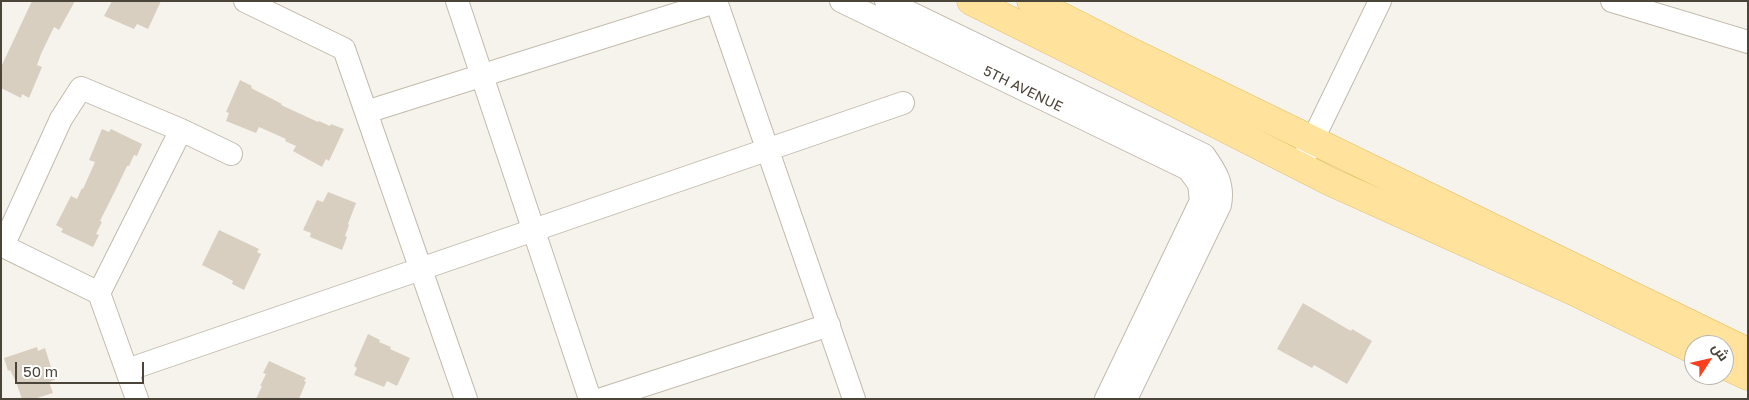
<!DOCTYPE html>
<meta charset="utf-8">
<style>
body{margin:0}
#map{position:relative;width:1749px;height:400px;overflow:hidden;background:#f6f3ec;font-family:"Golos Text",Cairo,sans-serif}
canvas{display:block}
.frame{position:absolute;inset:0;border:2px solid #4b4439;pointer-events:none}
.north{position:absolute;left:1684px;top:335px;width:50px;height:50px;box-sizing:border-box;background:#fff;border:1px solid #b7b4b0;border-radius:50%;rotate:55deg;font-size:14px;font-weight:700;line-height:20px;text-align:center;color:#4b4439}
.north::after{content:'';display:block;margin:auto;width:18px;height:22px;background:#fc3f1d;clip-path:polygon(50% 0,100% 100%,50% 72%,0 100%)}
.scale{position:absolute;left:15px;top:362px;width:129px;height:22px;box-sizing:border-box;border:2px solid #4b4439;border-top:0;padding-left:6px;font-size:15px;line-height:18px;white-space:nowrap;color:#4b4439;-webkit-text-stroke:4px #fff;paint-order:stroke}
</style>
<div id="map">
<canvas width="1749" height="400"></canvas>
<div class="frame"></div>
<div class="north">ش</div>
<div class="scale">50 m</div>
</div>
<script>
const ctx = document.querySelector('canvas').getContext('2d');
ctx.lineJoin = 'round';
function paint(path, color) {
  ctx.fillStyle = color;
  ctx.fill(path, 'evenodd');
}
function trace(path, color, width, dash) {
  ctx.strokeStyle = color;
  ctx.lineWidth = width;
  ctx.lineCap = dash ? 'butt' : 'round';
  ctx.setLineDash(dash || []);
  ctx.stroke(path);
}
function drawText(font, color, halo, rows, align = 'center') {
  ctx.font = font + ' "Golos Text",sans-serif';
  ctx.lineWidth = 5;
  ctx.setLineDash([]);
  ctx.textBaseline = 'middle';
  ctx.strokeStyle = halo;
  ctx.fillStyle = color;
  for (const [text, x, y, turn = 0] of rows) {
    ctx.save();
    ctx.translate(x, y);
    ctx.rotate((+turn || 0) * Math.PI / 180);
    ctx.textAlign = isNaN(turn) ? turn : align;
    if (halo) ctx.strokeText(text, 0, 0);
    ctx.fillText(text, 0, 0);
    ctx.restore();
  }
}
paint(new Path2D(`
 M32 1H75L59 30 54 27 41 54 37 65 42 67 29 98 22 94 21 98 1 88V67Z
 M112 1H161L148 29 137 24 134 29 104 16Z
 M240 80 252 86 251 88 282 104 281 105 318 122 319 121 330 126 331 124 344 129 329 161 326 159 322 167 293 151 296 146 285 141 286 139 259 127 256 133 226 121 229 113 226 112Z
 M102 129 109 132 111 129 142 144 137 156 134 155 129 166H127L118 185 100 221 102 222 96 234 99 235 93 247 61 232 63 229 56 225 71 196 77 199 82 188 83 189 95 162 89 160Z
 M328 192 356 203 348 224 349 225 345 236 347 237 342 250 310 237 311 233 303 230 317 200 323 202Z
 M219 230 259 249 257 252 261 254 244 290 232 284 233 281 222 275 202 265Z
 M1303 303 1351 331 1352 329 1372 341 1347 384 1314 365 1312 368 1277 349Z
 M368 334 380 340 379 342 391 347 390 349 410 358 397 386 387 381 384 387 354 375 357 368 354 366Z
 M37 347 38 351 45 348 55 380 49 382 53 393 34 399H22L16 382 10 370 8 371 4 358Z
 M269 361 306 378 304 381 306 382 299 399H256L262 386H260L266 374 263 373Z`), '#d8cfc1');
const minor = new Path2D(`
 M245 1 344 49 466 399
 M457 1 590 399
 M716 1 854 399
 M841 1 1188 169 1199 184 1201 201 1106 399
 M886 1 1204 155C1216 172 1224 184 1220 205L1126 399
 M1612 1 1748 42
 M366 112 715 2
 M1300 166 1380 1
 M99 293 181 130
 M127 370 903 103
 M137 399 99 293 3 246 61 119 81 88 181 130 231 154
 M602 399 829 325`);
const major = new Path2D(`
 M971 1 1116 73 1331 182 1571 290 1694 350
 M1031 1 1121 47 1748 352
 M1724 365 1748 376`);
trace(minor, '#c2bbae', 24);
trace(major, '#e6c16a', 29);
trace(minor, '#fff', 22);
trace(major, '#ffe39c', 28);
drawText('14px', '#4b4439', '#fff', [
 ["5TH AVENUE",1023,89,26]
]);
</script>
